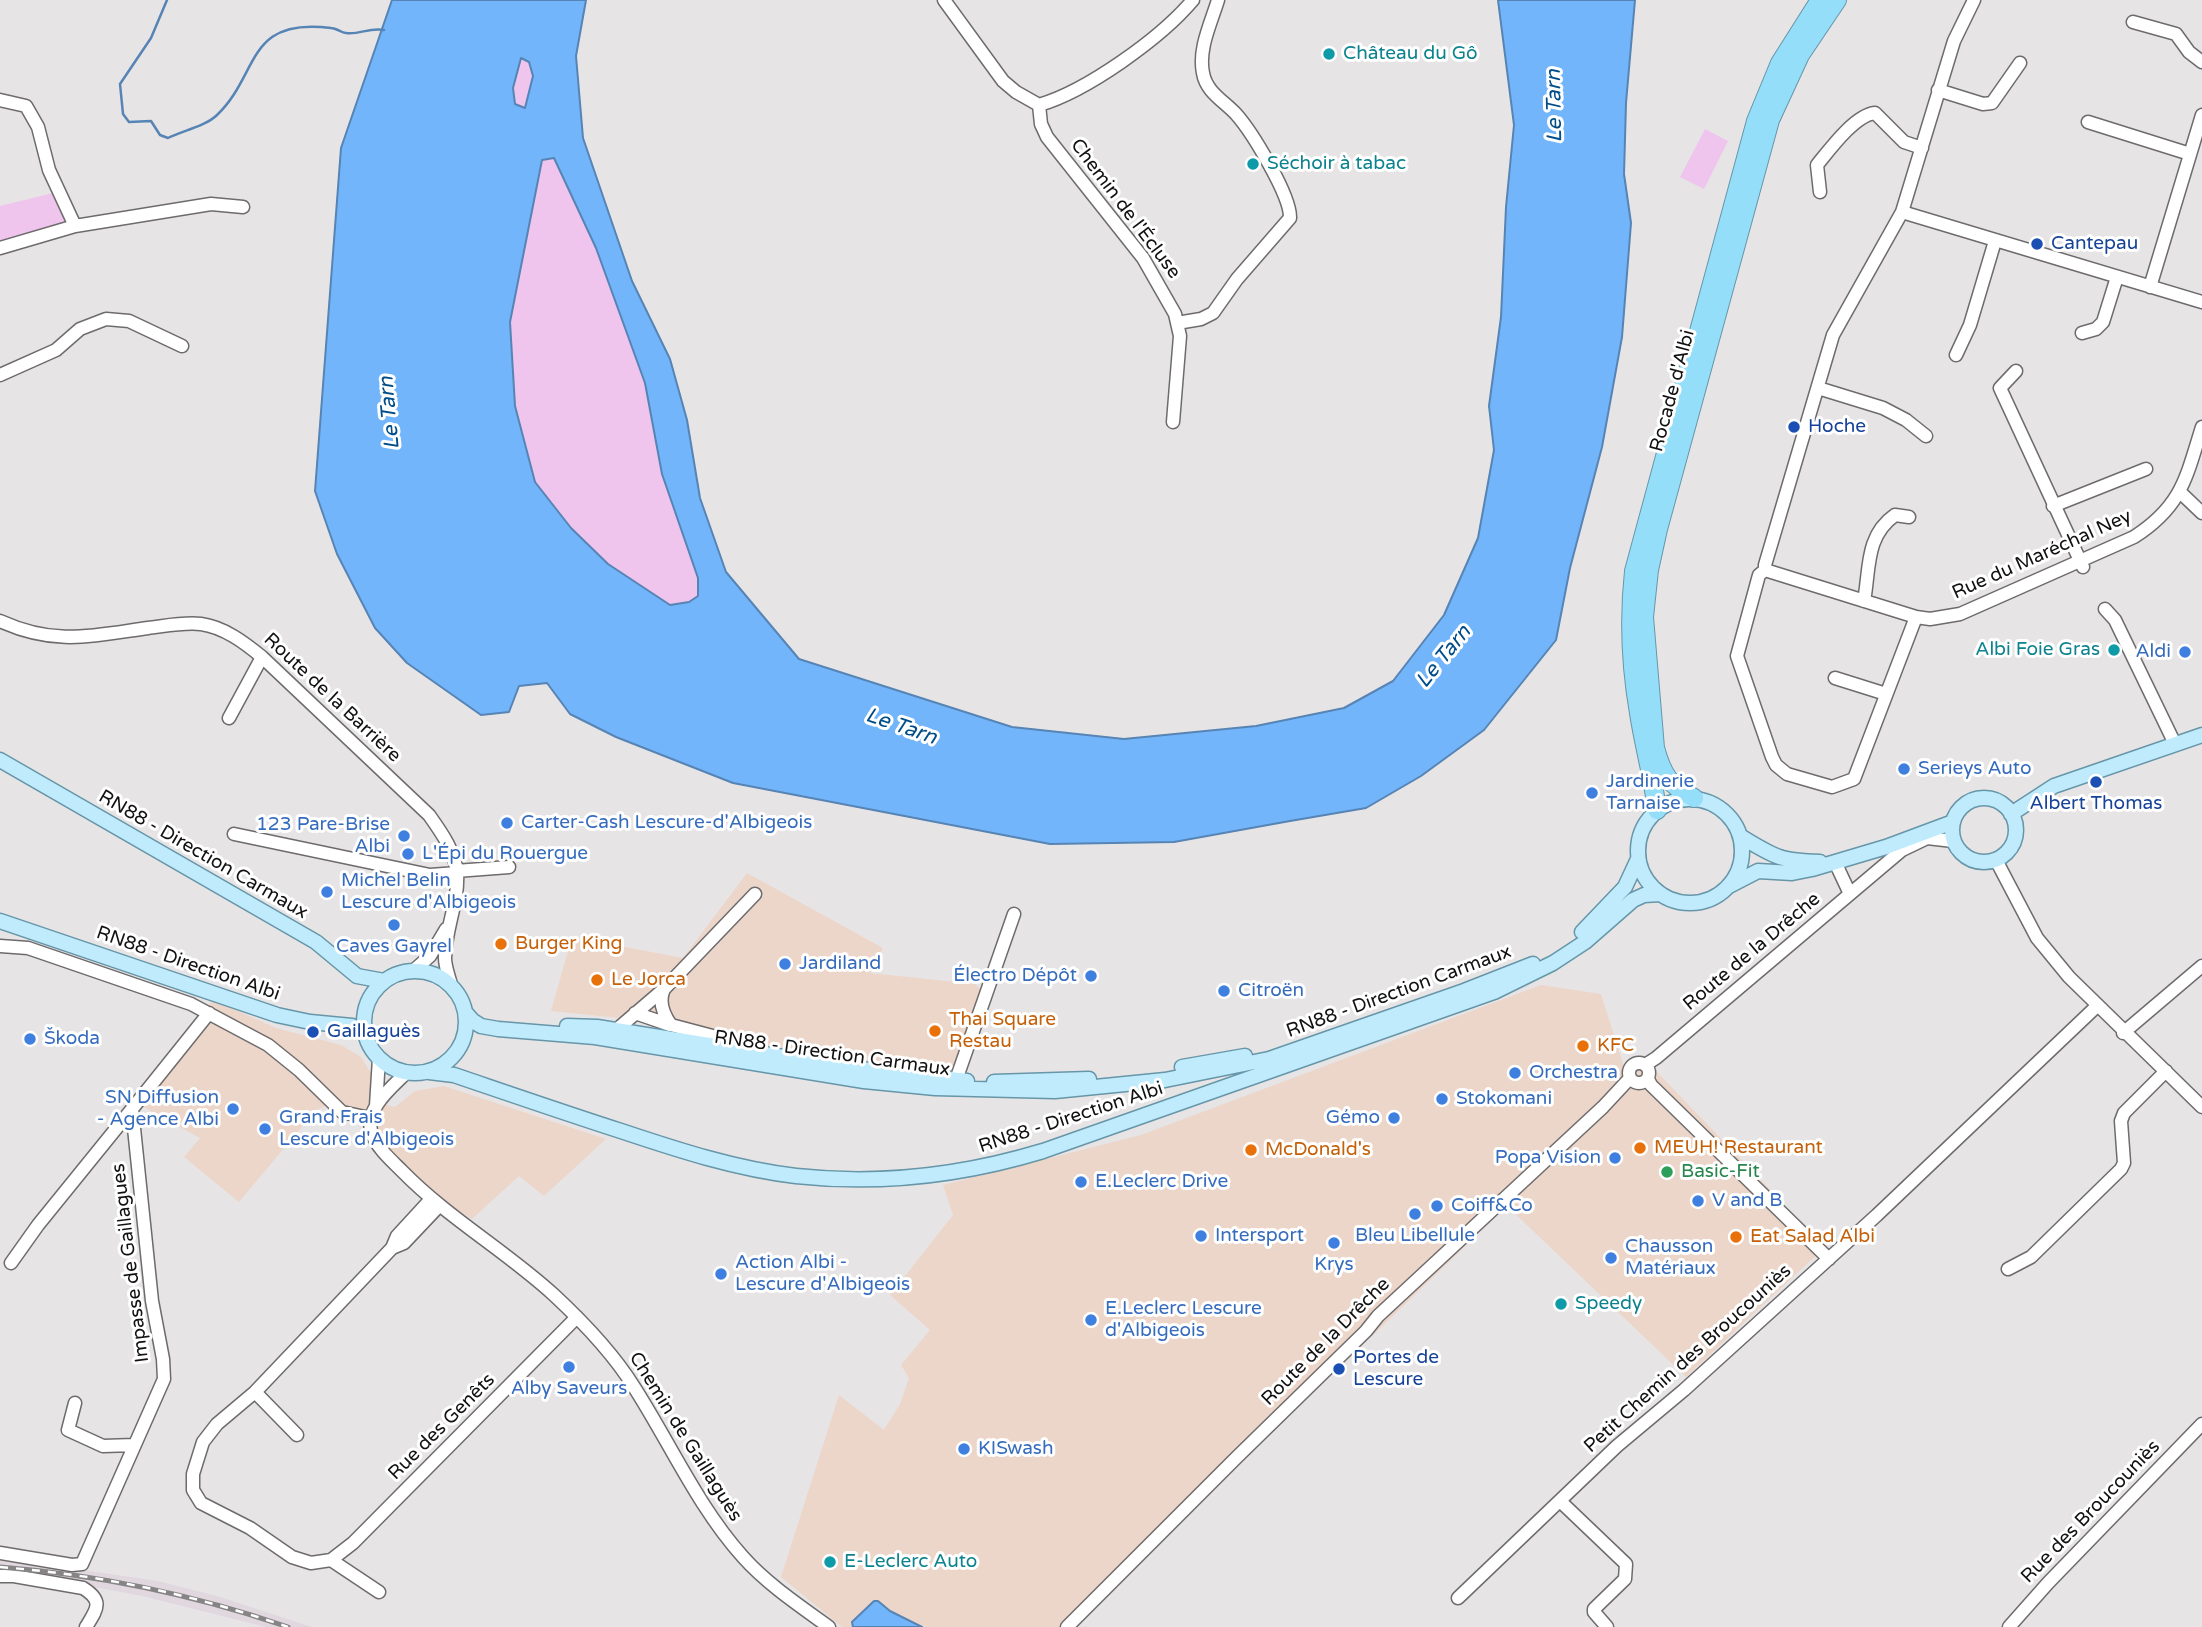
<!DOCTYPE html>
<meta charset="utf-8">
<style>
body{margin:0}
canvas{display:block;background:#e7e4e6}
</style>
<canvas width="2202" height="1627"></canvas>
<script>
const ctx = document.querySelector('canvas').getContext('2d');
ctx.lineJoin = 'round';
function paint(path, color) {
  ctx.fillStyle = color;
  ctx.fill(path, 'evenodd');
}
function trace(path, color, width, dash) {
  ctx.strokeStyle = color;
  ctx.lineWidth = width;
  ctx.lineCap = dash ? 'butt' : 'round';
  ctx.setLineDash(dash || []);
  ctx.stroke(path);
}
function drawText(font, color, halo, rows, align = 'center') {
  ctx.font = font + ' "Varela Round",sans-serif';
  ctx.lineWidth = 6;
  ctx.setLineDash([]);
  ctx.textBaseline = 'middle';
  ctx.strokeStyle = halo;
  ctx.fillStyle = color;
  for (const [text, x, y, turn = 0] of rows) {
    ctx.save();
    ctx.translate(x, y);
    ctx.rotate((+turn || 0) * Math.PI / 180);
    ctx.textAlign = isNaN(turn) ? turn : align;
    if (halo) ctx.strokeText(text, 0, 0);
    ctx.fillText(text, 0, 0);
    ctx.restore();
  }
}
paint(new Path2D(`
 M747 873 883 948 870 973 975 984 983 992 954 1072 832 1058 639 1020 551 1011 572 937 683 958Z
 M1541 985 1601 994 1623 1064 1658 1073 1825 1247 1686 1377 1507 1206 1070 1627H842L781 1577 839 1395 884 1430 900 1404 909 1378 901 1365 930 1330 890 1295 953 1215 943 1185 1141 1135Z
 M213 1000 276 1028 341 1045 361 1057 371 1073 369 1101 395 1107 415 1091 444 1086 606 1139 544 1196 519 1176 472 1219 437 1198 338 1101 316 1110 239 1202 184 1157 200 1138 131 1100Z`), '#ecd6c9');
paint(new Path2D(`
 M0 1558 158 1581 217 1596 312 1627H266L142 1596 83 1585 0 1578Z`), '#e0d7df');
paint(new Path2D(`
 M521 58 529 61 533 76 525 108 515 104 513 88Z
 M1705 129 1728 141 1704 189 1680 177Z
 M554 157 596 248 645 383 662 474 698 578V596L689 602 670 605 608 564 571 528 535 482 515 406 510 322 542 160Z
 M53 193 67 215 61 227 0 243V206Z`), '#efc4ed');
const water = new Path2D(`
 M392 0H586L576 56 583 138 632 281 670 359 687 420 700 498 726 572 799 659 1012 727 1124 739 1256 726 1344 708 1393 681 1444 615 1478 538 1494 450 1489 406 1501 317 1506 207 1514 125 1498 0H1635L1626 103 1624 174 1631 223 1622 337 1602 447 1570 568 1556 640 1484 730 1421 776 1366 808 1290 821 1174 842 1050 844 733 783 616 737 570 714 547 683 519 686 509 712 481 715 407 663 375 628 337 554 315 491 341 148ZM521 58 529 62 533 76 525 108 515 104 513 88ZM554 158 596 248 645 383 662 474 698 578V596L689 602 670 605 608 564 571 528 535 482 515 406 510 322 542 160Z
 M874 1601H878L890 1611 922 1627H853L852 1622Z`);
paint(water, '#73b5fa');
trace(water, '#5684b4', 2);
trace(new Path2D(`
 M167 0 151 38 120 84 123 114 129 122 151 121 160 135 168 138C182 131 206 126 217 115 260 74 245 17 331 28 337 28 341 33 346 33 359 35 370 27 384 30`), '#5684b4', 2.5);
const minor = new Path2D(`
 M944 0 1003 81 1016 92 1039 105C1087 91 1161 38 1193 0
 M2133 22 2176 34 2189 52 2202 62
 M1938 90 1983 104 1992 103 2020 63
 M0 100 26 106 38 127 49 170 75 226
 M1039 105 1041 124 1047 137 1143 258 1175 314 1180 336 1173 422
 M2088 122 2190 154
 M1820 192 1817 165C1830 149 1855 115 1875 113L1904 142 1922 148
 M1902 212 2202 302
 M0 248 75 226 211 204 243 207
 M2150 287 2202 115
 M1177 323 1201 319 1213 313 1237 279 1290 218C1291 196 1252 132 1236 114 1224 101 1206 92 1203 73 1198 49 1211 23 1218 0
 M2082 333 2096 329 2103 322 2117 277
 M1956 355 1970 325 1995 241
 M2016 371 2000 388 2083 567
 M0 375 56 350 80 329 106 319 129 321 182 346
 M1818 388 1883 408 1906 420 1926 436
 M2181 493 2202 513
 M2053 506 2146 469
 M1765 570V565L1833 335 1902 212 1954 41 1974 0
 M1765 570 1916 617 1930 619 1960 614 2134 537C2182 506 2186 478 2202 427
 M1765 570 1759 575 1737 656 1772 757 1776 765 1787 774 1832 787 1854 779 1916 617
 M1864 601C1870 569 1865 536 1895 515L1909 517
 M2105 609 2115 620 2175 744
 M0 621C55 646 91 636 148 628 165 626 184 622 201 624 224 627 245 643 262 657L429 815C441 832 455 851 457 873 459 902 445 929 445 958 445 967 449 976 451 985
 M1835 678 1886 694
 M229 718 262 657
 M234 834 430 875 457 873
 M1996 860 2037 938 2069 977 2202 1107
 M1835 862 1850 894
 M456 871 509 867
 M0 946 28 948 191 1004 268 1045 299 1070 342 1112 365 1117 372 1116
 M413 971 430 956 446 929
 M664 989C658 1002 663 1014 671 1025L754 1047
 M635 1013 670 1025
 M615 1031 664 989 755 894
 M2123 1033 2202 966
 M1629 1073a10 10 0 1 1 20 0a10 10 0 1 1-20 0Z
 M1645 1065 1656 1058 1902 850 1927 838 1953 841
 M406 1073C391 1088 363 1110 372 1134 378 1149 391 1160 402 1171 448 1218 506 1251 554 1295 583 1322 613 1353 634 1387 670 1443 698 1507 743 1557 767 1584 800 1606 829 1627
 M1648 1079 1651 1085 1829 1259
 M956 1080 1014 914
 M376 1106 379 1058
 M431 1199 397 1236 392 1248 404 1243 439 1206
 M392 1248 255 1392 217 1424 203 1442 193 1474V1490L201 1503 250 1528 292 1557 311 1563 331 1560 353 1543 577 1317
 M11 1263 38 1225 132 1109
 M2008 1269 2031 1257 2121 1169 2124 1163 2121 1121 2124 1113 2166 1071
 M255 1392 297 1435
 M75 1403 68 1430 103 1446 134 1445
 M1560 1501 1626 1564 1625 1579 1594 1609V1612L1607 1627
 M0 1553 72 1565 82 1564 164 1379 163 1359 152 1301 132 1109 209 1013
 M331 1560 379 1592
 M0 1576H14L83 1588C104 1601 97 1609 86 1627
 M1458 1598 1617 1446 1684 1390 1877 1215 2097 1006
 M1067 1627 1236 1458 1366 1331 1378 1316 1603 1107 1630 1078
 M2009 1627 2048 1583 2202 1424`);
const major = new Path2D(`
 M0 760 316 942 357 976 384 981
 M1952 830a32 32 0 1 1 64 0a32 32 0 1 1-64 0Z
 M1638 851a52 52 0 1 1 104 0a52 52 0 1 1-104 0Z
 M2011 814 2054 786 2202 735
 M1740 836C1775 857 1779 861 1820 862
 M1729 886 1758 871 1792 873 1812 869 1886 847 1953 822
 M0 921 277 1015 310 1022 352 1026 365 1033
 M1582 932 1625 887 1638 859
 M364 1022a51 51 0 1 1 102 0a51 51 0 1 1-102 0Z
 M466 1013 473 1021 481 1026 498 1029 595 1037 864 1081 935 1088 1055 1091 1165 1080 1269 1059 1464 991 1533 964
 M567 1026 597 1027 852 1068 967 1081
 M1182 1067 1245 1056
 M429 1072 454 1075C510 1094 565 1113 621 1131 678 1150 736 1169 796 1176 879 1185 964 1175 1043 1151L1494 992 1553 963 1585 942 1633 900 1644 895 1661 894
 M994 1082 1089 1079`);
const highway = new Path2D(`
 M1694 798C1669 784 1663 777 1655 748L1644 617 1649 570 1658 529 1770 120 1800 55 1837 0
 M1657 810C1653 777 1644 746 1639 713 1631 667 1629 617 1634 571L1756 121 1780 63 1820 0`);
trace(minor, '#6e6b6d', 15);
trace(major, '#6696a8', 17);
trace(highway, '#6696a8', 20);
trace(minor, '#fff', 12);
trace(major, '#bfebfc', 14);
trace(highway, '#94defa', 18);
const rail = new Path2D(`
 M0 1567C101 1575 192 1594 288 1627`);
trace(rail, '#868485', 5);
trace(rail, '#fff', 2.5, [8]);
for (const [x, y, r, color] of [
 [1329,54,7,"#0f9aa8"],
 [1253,164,7,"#0f9aa8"],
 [2037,244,7,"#1a4fb4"],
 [1794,427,7,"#1a4fb4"],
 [2114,650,7,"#0f9aa8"],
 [2185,652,7,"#3f7fe0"],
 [1904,769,7,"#3f7fe0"],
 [2096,782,7,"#1a4fb4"],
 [1592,793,7,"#3f7fe0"],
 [507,823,7,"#3f7fe0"],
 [404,836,7,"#3f7fe0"],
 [408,854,7,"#3f7fe0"],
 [327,892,7,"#3f7fe0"],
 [394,925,7,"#3f7fe0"],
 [501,944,7,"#e8710a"],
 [785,964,7,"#3f7fe0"],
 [1091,976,7,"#3f7fe0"],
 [597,980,7,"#e8710a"],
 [1224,991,7,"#3f7fe0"],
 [935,1031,7,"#e8710a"],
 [313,1032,7,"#1a4fb4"],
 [30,1039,7,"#3f7fe0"],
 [1583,1046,7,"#e8710a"],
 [1515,1073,7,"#3f7fe0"],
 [1442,1099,7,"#3f7fe0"],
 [233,1109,7,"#3f7fe0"],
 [1394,1118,7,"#3f7fe0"],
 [265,1129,7,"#3f7fe0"],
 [1640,1148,7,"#e8710a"],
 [1251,1150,7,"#e8710a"],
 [1615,1158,7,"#3f7fe0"],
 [1667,1172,7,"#2e9e5b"],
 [1081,1182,7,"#3f7fe0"],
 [1698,1201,7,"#3f7fe0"],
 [1437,1206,7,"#3f7fe0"],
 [1415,1214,7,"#3f7fe0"],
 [1201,1236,7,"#3f7fe0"],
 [1736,1237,7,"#e8710a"],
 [1334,1243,7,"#3f7fe0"],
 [1611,1258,7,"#3f7fe0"],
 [721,1274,7,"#3f7fe0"],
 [1561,1304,7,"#0f9aa8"],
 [1091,1320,7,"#3f7fe0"],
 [569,1367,7,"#3f7fe0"],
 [1339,1369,7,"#1a4fb4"],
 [964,1449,7,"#3f7fe0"],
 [830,1562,7,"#0f9aa8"]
]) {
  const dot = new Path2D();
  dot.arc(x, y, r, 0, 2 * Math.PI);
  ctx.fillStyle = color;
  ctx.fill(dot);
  trace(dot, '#fff', 2.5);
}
drawText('19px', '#0d838f', '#fff', [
 ["Château du Gô",1343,54],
 ["Séchoir à tabac",1267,164],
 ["Albi Foie Gras",2100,650,"right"],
 ["Speedy",1575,1304],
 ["E-Leclerc Auto",844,1562]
], 'left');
drawText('19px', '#121111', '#fff', [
 ["Chemin de l'Écluse",1125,209,53],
 ["Rocade d'Albi",1673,391,-75],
 ["Rue du Maréchal Ney",2042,555,-24],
 ["Route de la Barrière",332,698,43],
 ["RN88 - Direction Carmaux",203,855,30],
 ["Route de la Drêche",1752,952,-40],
 ["RN88 - Direction Albi",188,964,19],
 ["RN88 - Direction Carmaux",1399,992,-20],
 ["RN88 - Direction Carmaux",832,1054,8],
 ["RN88 - Direction Albi",1071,1118,-18],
 ["Impasse de Gaillagues",131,1263,-97],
 ["Route de la Drêche",1326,1342,-45],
 ["Petit Chemin des Broucouniès",1688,1359,-42],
 ["Rue des Genêts",442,1427,-45],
 ["Chemin de Gaillaguès",685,1437,58],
 ["Rue des Broucouniès",2091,1512,-46]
]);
drawText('19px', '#164399', '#fff', [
 ["Cantepau",2051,244],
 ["Hoche",1808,427],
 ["Albert Thomas",2096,804,"center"],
 ["Gaillaguès",327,1032],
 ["Portes de",1353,1358],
 ["Lescure",1353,1380]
], 'left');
drawText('19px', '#366cbe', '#fff', [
 ["Aldi",2171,652,"right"],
 ["Serieys Auto",1918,769],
 ["Jardinerie",1606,782],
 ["Tarnaise",1606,804],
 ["Carter-Cash Lescure-d'Albigeois",521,823],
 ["123 Pare-Brise",390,825,"right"],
 ["Albi",390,847,"right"],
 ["L'Épi du Rouergue",422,854],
 ["Michel Belin",341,881],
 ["Lescure d'Albigeois",341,903],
 ["Caves Gayrel",394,947,"center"],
 ["Jardiland",799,964],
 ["Électro Dépôt",1077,976,"right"],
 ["Citroën",1238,991],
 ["Škoda",44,1039],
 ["Orchestra",1529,1073],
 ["SN Diffusion",219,1098,"right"],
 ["- Agence Albi",219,1120,"right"],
 ["Stokomani",1456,1099],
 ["Grand Frais",279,1118],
 ["Lescure d'Albigeois",279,1140],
 ["Gémo",1380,1118,"right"],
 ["Popa Vision",1601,1158,"right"],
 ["E.Leclerc Drive",1095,1182],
 ["V and B",1712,1201],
 ["Coiff&Co",1451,1206],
 ["Intersport",1215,1236],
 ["Bleu Libellule",1415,1236,"center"],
 ["Chausson",1625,1247],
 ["Matériaux",1625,1269],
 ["Action Albi -",735,1263],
 ["Lescure d'Albigeois",735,1285],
 ["Krys",1334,1265,"center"],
 ["E.Leclerc Lescure",1105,1309],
 ["d'Albigeois",1105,1331],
 ["Alby Saveurs",569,1389,"center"],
 ["KISwash",978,1449]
], 'left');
drawText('19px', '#c56008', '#fff', [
 ["Burger King",515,944],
 ["Le Jorca",611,980],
 ["Thai Square",949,1020],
 ["Restau",949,1042],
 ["KFC",1597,1046],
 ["MEUH! Restaurant",1654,1148],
 ["McDonald's",1265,1150],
 ["Eat Salad Albi",1750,1237]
], 'left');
drawText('19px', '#27864d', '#fff', [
 ["Basic-Fit",1681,1172]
], 'left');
drawText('italic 21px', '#004d89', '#fff', [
 ["Le Tarn",1555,106,-91],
 ["Le Tarn",390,413,-95],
 ["Le Tarn",1444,657,-51],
 ["Le Tarn",901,727,19]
]);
</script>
